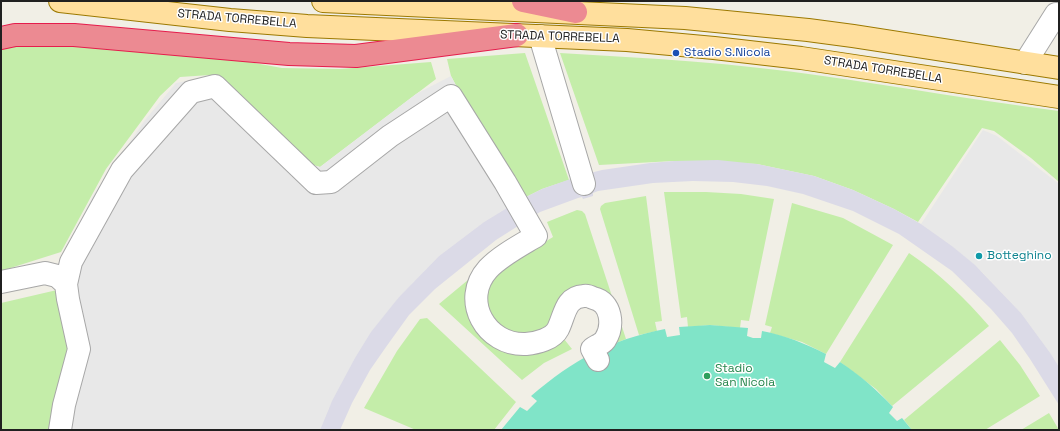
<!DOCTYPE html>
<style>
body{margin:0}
#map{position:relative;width:1060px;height:431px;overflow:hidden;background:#f1efe6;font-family:"Space Grotesk",sans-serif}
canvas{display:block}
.frame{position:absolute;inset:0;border:2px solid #202020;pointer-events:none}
</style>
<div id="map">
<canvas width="1060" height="431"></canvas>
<div class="frame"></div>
</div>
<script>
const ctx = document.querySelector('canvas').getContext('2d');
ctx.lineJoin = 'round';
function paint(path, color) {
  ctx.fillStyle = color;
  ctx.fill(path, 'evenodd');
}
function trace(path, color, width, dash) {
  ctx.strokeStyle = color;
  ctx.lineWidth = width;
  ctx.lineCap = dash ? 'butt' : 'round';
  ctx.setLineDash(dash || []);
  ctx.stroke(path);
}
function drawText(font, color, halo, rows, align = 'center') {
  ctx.font = font + ' "Space Grotesk",sans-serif';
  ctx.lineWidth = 3;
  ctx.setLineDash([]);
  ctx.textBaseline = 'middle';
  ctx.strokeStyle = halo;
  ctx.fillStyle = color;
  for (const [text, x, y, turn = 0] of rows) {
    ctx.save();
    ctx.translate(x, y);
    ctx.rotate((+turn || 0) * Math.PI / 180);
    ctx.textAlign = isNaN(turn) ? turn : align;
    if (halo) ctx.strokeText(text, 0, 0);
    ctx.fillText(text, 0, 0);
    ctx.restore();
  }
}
paint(new Path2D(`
 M62 44 200 53 282 68 340 69 431 62 436 79 320 167 306 163 228 83 210 75 180 77 160 96 106 169 61 252 1 271V49L28 45Z
 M525 53 569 180 542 189 520 200 477 125 451 76 447 59Z
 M560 53C648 58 736 63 823 76 901 87 980 101 1059 111V182L1031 158 994 131 982 128 918 222 894 209 853 190 814 176 757 164 674 161 599 165Z
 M664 192H706L741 194 774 199 749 321 741 320 740 328 710 325 688 327 687 317 681 318Z
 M646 196 662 321 655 322 657 331 639 335 600 209 601 206 605 203Z
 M792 203 843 218 893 245 826 354 802 342 770 333 772 327 765 325Z
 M577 210 582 211 585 214 626 339 611 345 597 294 556 324 530 338 501 333 486 308 488 288 493 279 503 268 553 237 547 222Z
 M909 253C940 274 965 298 989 326L892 406 876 389 840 362Z
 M480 270 493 346 560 334 572 349 544 363 522 380 439 304Z
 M57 290 69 350 52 430H1V303Z
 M427 318 516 402 494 430H416L364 408 397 351 420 319Z
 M1000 340 1020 365 1040 396 985 430H912L904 420Z
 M1049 413 1059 430H1021Z`), '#c4eda9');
paint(new Path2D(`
 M710 325 748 328 747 336 753 338H761L762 331C785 335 806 344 826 354L824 362 835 368 840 362C860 375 877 390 893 407L889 413 897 421 902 418 912 430H501L520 407 527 411 537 401 531 396C575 359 607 341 665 329L667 337 680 335 679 327Z`), '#80e4c8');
paint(new Path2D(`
 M451 76 477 125 520 200 484 222 439 256 399 297 329 408 320 430H57L70 364 68 246 94 194 145 120 176 83 209 77 306 163 320 167 416 94Z
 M983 130 997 136 1059 184V367L1051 354 1021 313 983 273 952 246 921 224Z`), '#e8e8e8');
paint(new Path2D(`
 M718 160 757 164 814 176 853 190 894 209 921 224 952 246 975 265 1021 313 1051 354 1059 367V405L1030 359 1012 333 991 309 952 271 899 234 853 211 803 194 767 186 733 182 693 181 653 183 598 191 593 193V196L583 199 582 197 578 198 540 212 496 240 435 289 409 315 386 347 370 370 352 403 340 430H320L332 401 355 358 371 332 399 297 439 256 484 222 520 200 542 189 582 175 602 170 650 163 674 161Z`), '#dbdae7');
const minor = new Path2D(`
 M540 36 584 184
 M1025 63 1056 14
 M1 282 45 273 57 276 66 284
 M60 430 64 405 79 349 68 299 66 284 71 262 122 170 191 92 215 86 316 183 331 182 390 136 451 96 505 182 536 236C521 245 500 256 488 269 460 300 486 346 526 344 537 343 553 339 558 329 565 315 565 297 584 296 587 295 591 297 593 298 612 302 614 326 605 340 602 344 596 346 592 349L598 360`);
const major = new Path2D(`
 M60 1 230 20 307 26 627 40 714 48 801 58 1059 97
 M323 1 685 18 808 30 853 36 1059 68`);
const highway = new Path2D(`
 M523 1 576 12
 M1 38 15 35H74L289 54 356 56 517 35`);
trace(minor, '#a7a7a7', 24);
trace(major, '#9c7900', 24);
trace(highway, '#e51d4c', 24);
trace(minor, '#fff', 22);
trace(major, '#ffdf9d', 22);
trace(highway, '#ec8a92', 22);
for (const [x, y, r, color] of [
 [676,53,4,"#1a4fb4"],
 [979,256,4,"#0f9aa8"],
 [707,376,4,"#2e9e5b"]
]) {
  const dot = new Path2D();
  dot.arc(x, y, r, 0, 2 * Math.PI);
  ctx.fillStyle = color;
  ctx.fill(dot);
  trace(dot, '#fff', 1.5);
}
drawText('12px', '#202020', '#fff', [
 ["STRADA TORREBELLA",237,19,5],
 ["STRADA TORREBELLA",560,37,2],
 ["STRADA TORREBELLA",883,70,9]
]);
drawText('12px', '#164399', '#fff', [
 ["Stadio S.Nicola",684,53]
], 'left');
drawText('12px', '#0d838f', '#fff', [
 ["Botteghino",987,256]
], 'left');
drawText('12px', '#27864d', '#fff', [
 ["Stadio",715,369],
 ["San Nicola",715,383]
], 'left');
</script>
